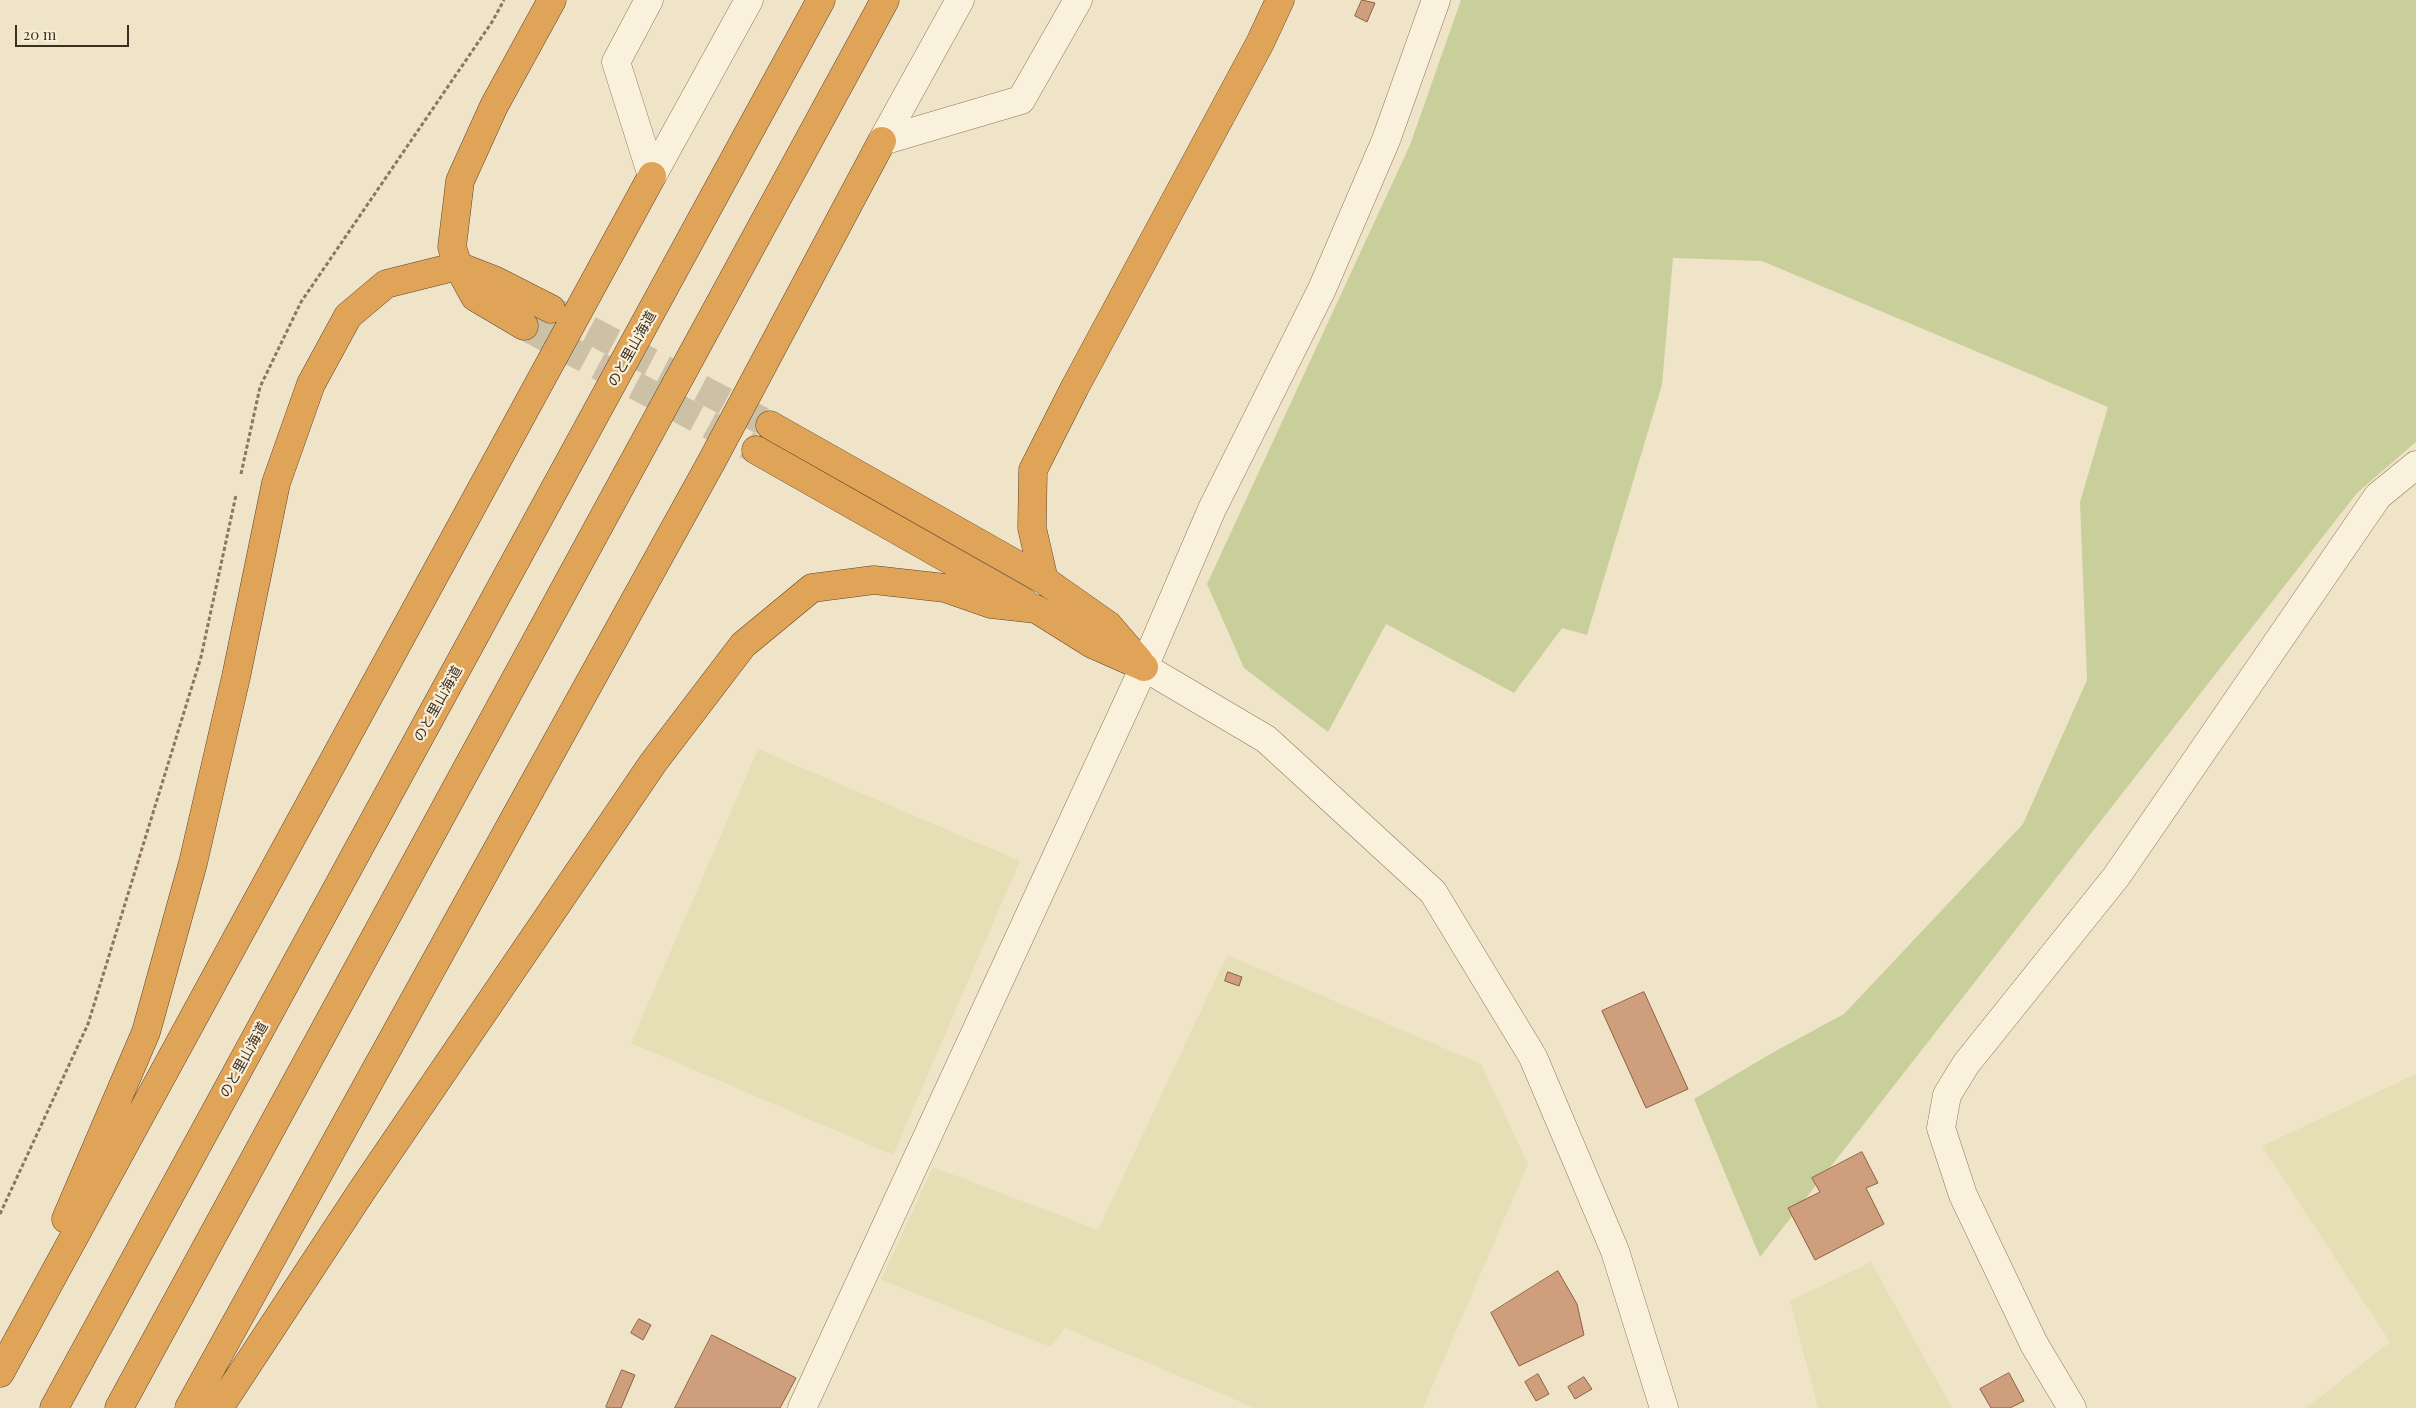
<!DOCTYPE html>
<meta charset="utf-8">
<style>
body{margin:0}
#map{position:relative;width:2416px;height:1408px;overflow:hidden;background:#f0e4c8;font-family:"Playfair Display",serif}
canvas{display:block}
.scale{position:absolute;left:15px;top:25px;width:114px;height:22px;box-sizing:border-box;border:2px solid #3d2e20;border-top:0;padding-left:6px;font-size:15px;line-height:18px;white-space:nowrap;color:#3d2e20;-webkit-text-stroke:4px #f7eed8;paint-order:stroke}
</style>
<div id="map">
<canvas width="2416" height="1408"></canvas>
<div class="scale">20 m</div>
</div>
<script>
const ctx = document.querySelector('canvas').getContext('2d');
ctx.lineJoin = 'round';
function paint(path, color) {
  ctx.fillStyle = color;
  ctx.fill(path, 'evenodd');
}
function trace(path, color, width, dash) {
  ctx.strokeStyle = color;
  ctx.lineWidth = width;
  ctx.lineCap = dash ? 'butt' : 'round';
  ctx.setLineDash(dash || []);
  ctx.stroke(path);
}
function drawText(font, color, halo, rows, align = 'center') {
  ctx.font = font + ' "Playfair Display","Noto Sans JP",serif';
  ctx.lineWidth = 4.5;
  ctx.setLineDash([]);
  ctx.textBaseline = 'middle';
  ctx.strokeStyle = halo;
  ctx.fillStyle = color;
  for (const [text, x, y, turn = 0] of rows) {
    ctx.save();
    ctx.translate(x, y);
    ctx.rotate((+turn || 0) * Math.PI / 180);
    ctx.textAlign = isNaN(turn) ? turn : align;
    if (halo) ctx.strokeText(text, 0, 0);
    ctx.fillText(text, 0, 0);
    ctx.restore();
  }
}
paint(new Path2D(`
 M758 749 1020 861 893 1155 631 1043Z
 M1227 955 1481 1064 1528 1164 1423 1408H1255L1065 1328 1051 1347 881 1280 933 1167 1098 1230Z
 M2416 1074V1408H2306L2390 1342 2262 1146Z
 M1871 1262 1952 1408H1818L1790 1301Z`), '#e6deb5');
paint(new Path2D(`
 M1461 0H2416V442L2357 493 1760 1257 1694 1099 1772 1053 1844 1014 2023 824 2087 680 2080 502 2108 407 1762 261 1673 258 1662 385 1587 635 1562 628 1514 693 1386 624 1328 732 1244 668 1207 584 1410 145Z`), '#c9cf9b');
const building = new Path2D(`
 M1362 0 1375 3 1367 22 1355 16Z
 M1228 972 1242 977 1239 986 1225 981Z
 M1644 992 1688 1089 1646 1108 1602 1011Z
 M1862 1152 1878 1183 1866 1188 1884 1224 1815 1260 1788 1208 1820 1192 1812 1178Z
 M1558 1271 1577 1304 1584 1335 1519 1366 1491 1313Z
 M639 1319 651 1325 643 1340 631 1333Z
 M712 1335 796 1378 780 1408H675Z
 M622 1370 635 1375 621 1408H608L606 1407Z
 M2009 1373 2024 1401 2010 1408H1991L1980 1389Z
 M1538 1374 1549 1394 1536 1401 1525 1382Z
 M1584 1377 1592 1389 1575 1399 1568 1387Z`);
paint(building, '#cf9f7d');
trace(building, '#8d5f41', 1);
trace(new Path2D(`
 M552 310 770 425
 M524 326 756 450`), '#ccc0a6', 28, [28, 14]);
const minor = new Path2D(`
 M649 0 616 62 652 176
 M882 141 1021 100 1078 0
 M882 141 960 0
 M652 176 749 0
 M1144 667 1266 739 1433 892 1533 1057 1615 1251 1664 1408
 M802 1408 1144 667 1212 509 1322 289 1386 140 1436 0
 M2072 1408 2034 1344 1963 1195 1941 1128 1947 1095 1966 1064 2116 877 2378 496 2416 465`);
const highway = new Path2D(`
 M524 326 475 297 458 266 452 247 460 181 494 106 552 0
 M770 425 1044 580 1108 625 1139 661
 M756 450 1024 602
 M1044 580 1032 528 1033 470 1075 387 1260 43 1280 0
 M66 1219 146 1032 193 863 236 677 276 483 311 384 348 316 386 284 458 266 494 280 551 309
 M0 1373 652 176
 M54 1408 821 0
 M119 1408 885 0
 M189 1408 713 459 882 141
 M219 1408 361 1192 653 763 743 645 812 588 874 580 945 588 991 604 1036 609 1092 644 1144 667`);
trace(minor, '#8d765c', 29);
trace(highway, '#5b4430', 29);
trace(new Path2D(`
 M241 474 260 387 301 302 492 22 504 0
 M0 1214 88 1024 201 657 236 495`), '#8d765c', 3, [4, 2.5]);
trace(minor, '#faf1dc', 28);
trace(highway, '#e0a458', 28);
drawText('14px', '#3d2e20', '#f7eed8', [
 ["のと里山海道",632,349,-61],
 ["のと里山海道",438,704,-61],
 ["のと里山海道",244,1060,-61]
]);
</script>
